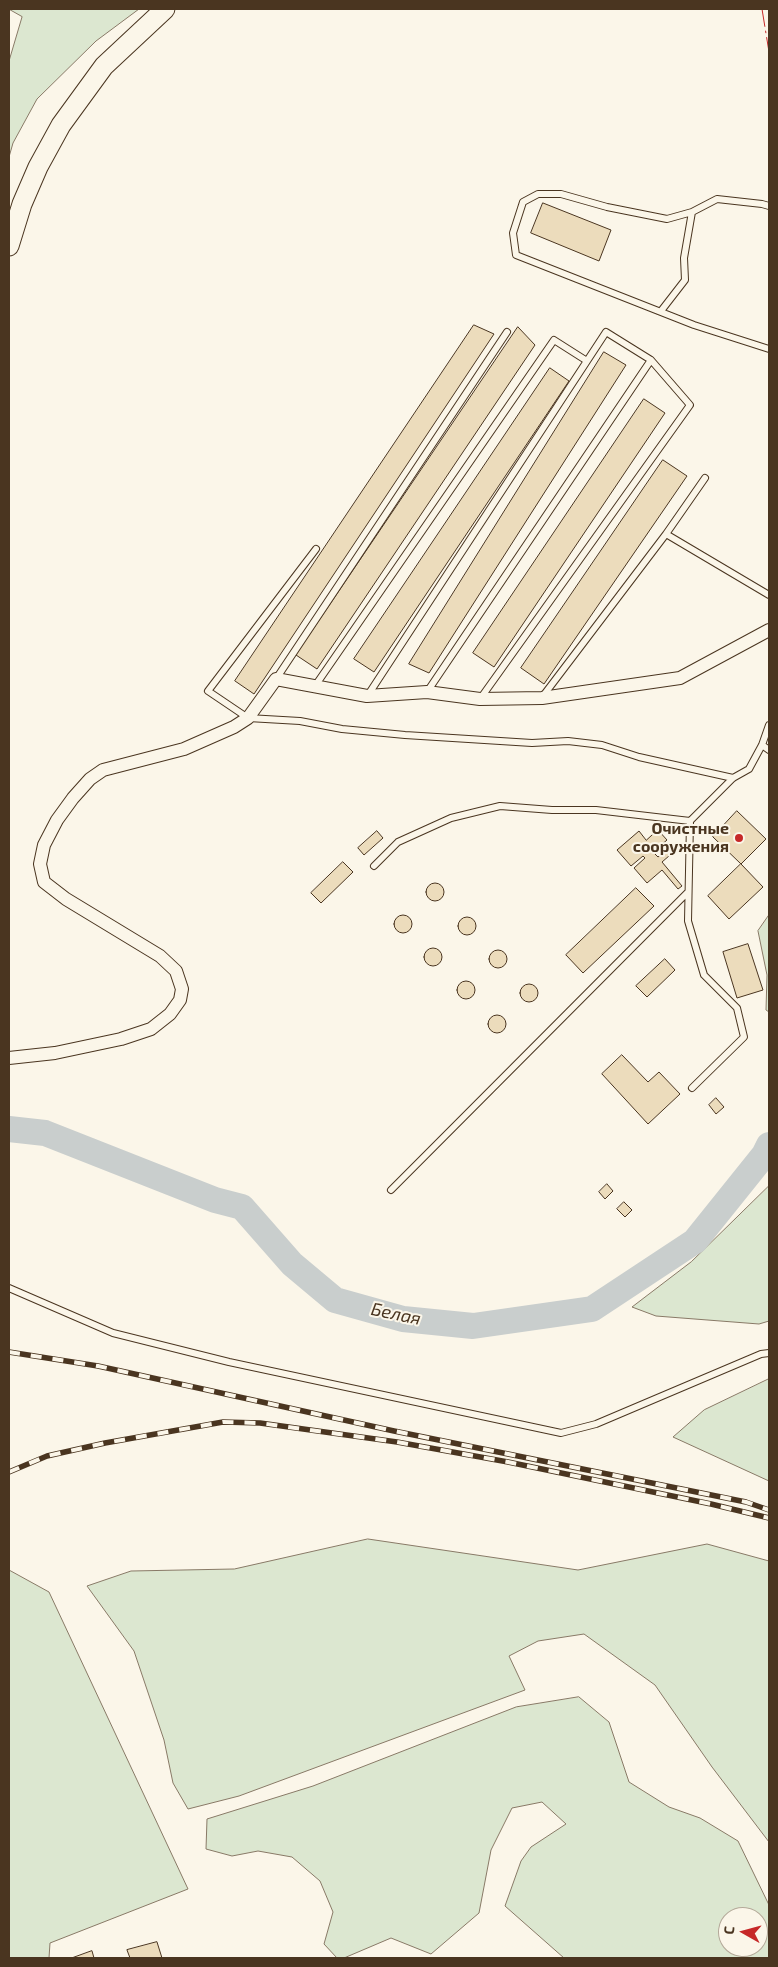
<!DOCTYPE html>
<meta charset="utf-8">
<style>
body{margin:0}
#map{position:relative;width:778px;height:1967px;overflow:hidden;background:#fbf6e9;font-family:"Exo 2",sans-serif}
canvas{display:block}
.frame{position:absolute;inset:0;border:10px solid #4a3520;pointer-events:none}
.north{position:absolute;left:718px;top:1907px;width:50px;height:50px;box-sizing:border-box;background:#fbf6e9;border:1px solid #b4a999;border-radius:50%;rotate:277deg;font-size:14px;font-weight:700;line-height:20px;text-align:center;color:#4a3520}
.north::after{content:'';display:block;margin:auto;width:18px;height:22px;background:#c62828;clip-path:polygon(50% 0,100% 100%,50% 72%,0 100%)}
</style>
<div id="map">
<canvas width="778" height="1967"></canvas>
<div class="frame"></div>
<div class="north">С</div>
</div>
<script>
const ctx = document.querySelector('canvas').getContext('2d');
ctx.lineJoin = 'round';
function paint(path, color) {
  ctx.fillStyle = color;
  ctx.fill(path, 'evenodd');
}
function trace(path, color, width, dash) {
  ctx.strokeStyle = color;
  ctx.lineWidth = width;
  ctx.lineCap = dash ? 'butt' : 'round';
  ctx.setLineDash(dash || []);
  ctx.stroke(path);
}
function drawText(font, color, halo, rows, align = 'center') {
  ctx.font = font + ' "Exo 2",sans-serif';
  ctx.lineWidth = 4;
  ctx.setLineDash([]);
  ctx.textBaseline = 'middle';
  ctx.strokeStyle = halo;
  ctx.fillStyle = color;
  for (const [text, x, y, turn = 0] of rows) {
    ctx.save();
    ctx.translate(x, y);
    ctx.rotate((+turn || 0) * Math.PI / 180);
    ctx.textAlign = isNaN(turn) ? turn : align;
    if (halo) ctx.strokeText(text, 0, 0);
    ctx.fillText(text, 0, 0);
    ctx.restore();
  }
}
const green = new Path2D(`
 M9 9H139L96 41 37 99 13 143 9 157V61L22 17Z
 M769 915V1012L766 1010 767 975 758 931Z
 M769 1186V1321L759 1324 656 1316 632 1307 691 1262Z
 M769 1379V1481L673 1437 704 1410Z
 M368 1539 578 1570 707 1544 769 1561V1842L712 1767 655 1685 584 1634 538 1641 509 1656 525 1690 239 1796 188 1809 173 1783 164 1740 134 1651 87 1586 131 1571 234 1569Z
 M9 1570 49 1592 188 1889 50 1943 49 1958H9Z
 M579 1697 609 1722 629 1782 669 1807 700 1818 738 1841 769 1905V1958H564L505 1906 521 1861 531 1847 566 1824 542 1802 512 1808 491 1850 479 1913 431 1954 391 1938 344 1958H337L324 1944 333 1912 320 1881 292 1857 258 1851 232 1856 206 1849 207 1819 313 1786 516 1707ZM728 1917H758V1947H728Z`);
paint(green, '#dce7d0');
trace(green, '#887966', 1);
trace(new Path2D(`
 M9 1129 45 1133 215 1200 242 1207 292 1264 335 1300 403 1319 473 1326 592 1309 695 1241 764 1155 769 1145`), '#c9cecd', 26);
const building = new Path2D(`
 M543 203 611 230 599 261 531 233Z
 M474 325 494 334 254 694 235 681Z
 M518 327 535 345 317 669 296 655Z
 M604 352 626 365 429 673 409 664Z
 M550 368 569 381 374 672 354 659Z
 M644 399 665 413 494 667 473 653Z
 M663 460 687 476 544 684 521 668Z
 M737 811 766 839 741 864 713 837Z
 M658 830 667 840 653 852 658 857 673 845 677 849 662 862 682 886 678 889 662 870 647 883 634 868 645 858 643 856 631 866 617 850 639 831 646 840Z
 M377 831 383 838 364 855 358 848Z
 M343 862 353 872 321 903 311 893Z
 M741 864 763 887 729 919 708 896Z
 M426 892a9 9 0 1 1 18 0a9 9 0 1 1-18 0Z
 M636 888 654 906 583 973 566 955Z
 M394 924a9 9 0 1 1 18 0a9 9 0 1 1-18 0Z
 M458 926a9 9 0 1 1 18 0a9 9 0 1 1-18 0Z
 M748 944 763 990 737 998 723 952Z
 M424 957a9 9 0 1 1 18 0a9 9 0 1 1-18 0Z
 M489 959a9 9 0 1 1 18 0a9 9 0 1 1-18 0Z
 M665 959 675 970 647 997 636 986Z
 M457 990a9 9 0 1 1 18 0a9 9 0 1 1-18 0Z
 M520 993a9 9 0 1 1 18 0a9 9 0 1 1-18 0Z
 M488 1024a9 9 0 1 1 18 0a9 9 0 1 1-18 0Z
 M622 1055 648 1082 659 1072 680 1094 648 1124 602 1074Z
 M716 1098 724 1107 716 1114 709 1105Z
 M607 1184 613 1191 605 1199 599 1192Z
 M624 1202 632 1210 625 1217 617 1209Z
 M157 1942 162 1958H130L127 1950Z
 M92 1951 94 1958H72Z`);
paint(building, '#ecdcbc');
trace(building, '#4a3520', 1);
const service = new Path2D(`
 M692 212 667 219 607 207 561 194H538L523 202 513 233 516 255 694 325 769 349
 M661 311 685 280 684 258 692 212 717 199 762 204 769 206
 M666 534 705 478
 M316 549 208 691 248 718 300 721 342 729 405 735 532 743 568 741 602 745 639 757 733 778
 M276 679 507 332
 M315 686 554 340 587 361 368 695
 M427 692 651 360 606 332 587 361
 M543 696 666 534 769 595
 M480 699 690 405 651 360
 M762 745 769 750
 M374 866 398 842 451 818 500 806 552 810H596L690 821
 M692 1088 744 1037 737 1008 704 975 688 921 690 821 733 778 749 769 762 745 769 725
 M391 1190 687 893
 M9 1288 113 1333 229 1362 561 1433 596 1424 761 1354 769 1353`);
const minor = new Path2D(`
 M9 1058 55 1053 121 1039 151 1029 170 1014 180 1000 182 989 176 971 160 956 66 899 44 882 40 864 44 845 57 820 73 798 90 779 103 770 184 749 234 727 248 718 276 679 367 696 427 692 480 699 542 698 680 678 769 630`);
const secondary = new Path2D(`
 M9 246 22 204 38 167 61 125 104 66 165 9`);
trace(service, '#4a3520', 8);
trace(minor, '#4a3520', 14);
trace(secondary, '#4a3520', 21);
trace(service, '#fbf6e9', 6);
trace(minor, '#fbf6e9', 12);
trace(secondary, '#fbf6e9', 19);
const rail = new Path2D(`
 M9 1352 98 1366 394 1431 746 1502 769 1510
 M9 1472 47 1456 105 1443 223 1422 260 1423 397 1442 508 1462 711 1504 769 1518`);
trace(rail, '#4a3520', 5.5);
trace(rail, '#fbf6e9', 4, [11]);
trace(new Path2D(`
 M762 9 769 52`), '#c62828', 1, [18, 4, 2.5, 4]);
for (const [x, y, r, color] of [
 [739,838,5,"#c62828"]
]) {
  const dot = new Path2D();
  dot.arc(x, y, r, 0, 2 * Math.PI);
  ctx.fillStyle = color;
  ctx.fill(dot);
  trace(dot, '#fbf6e9', 2);
}
drawText('bold 16px', '#4a3520', '#fbf6e9', [
 ["Очистные",729,829],
 ["сооружения",729,847]
], 'right');
drawText('italic 18px', '#4a3520', '#fbf6e9', [
 ["Белая",396,1314,12]
]);
</script>
